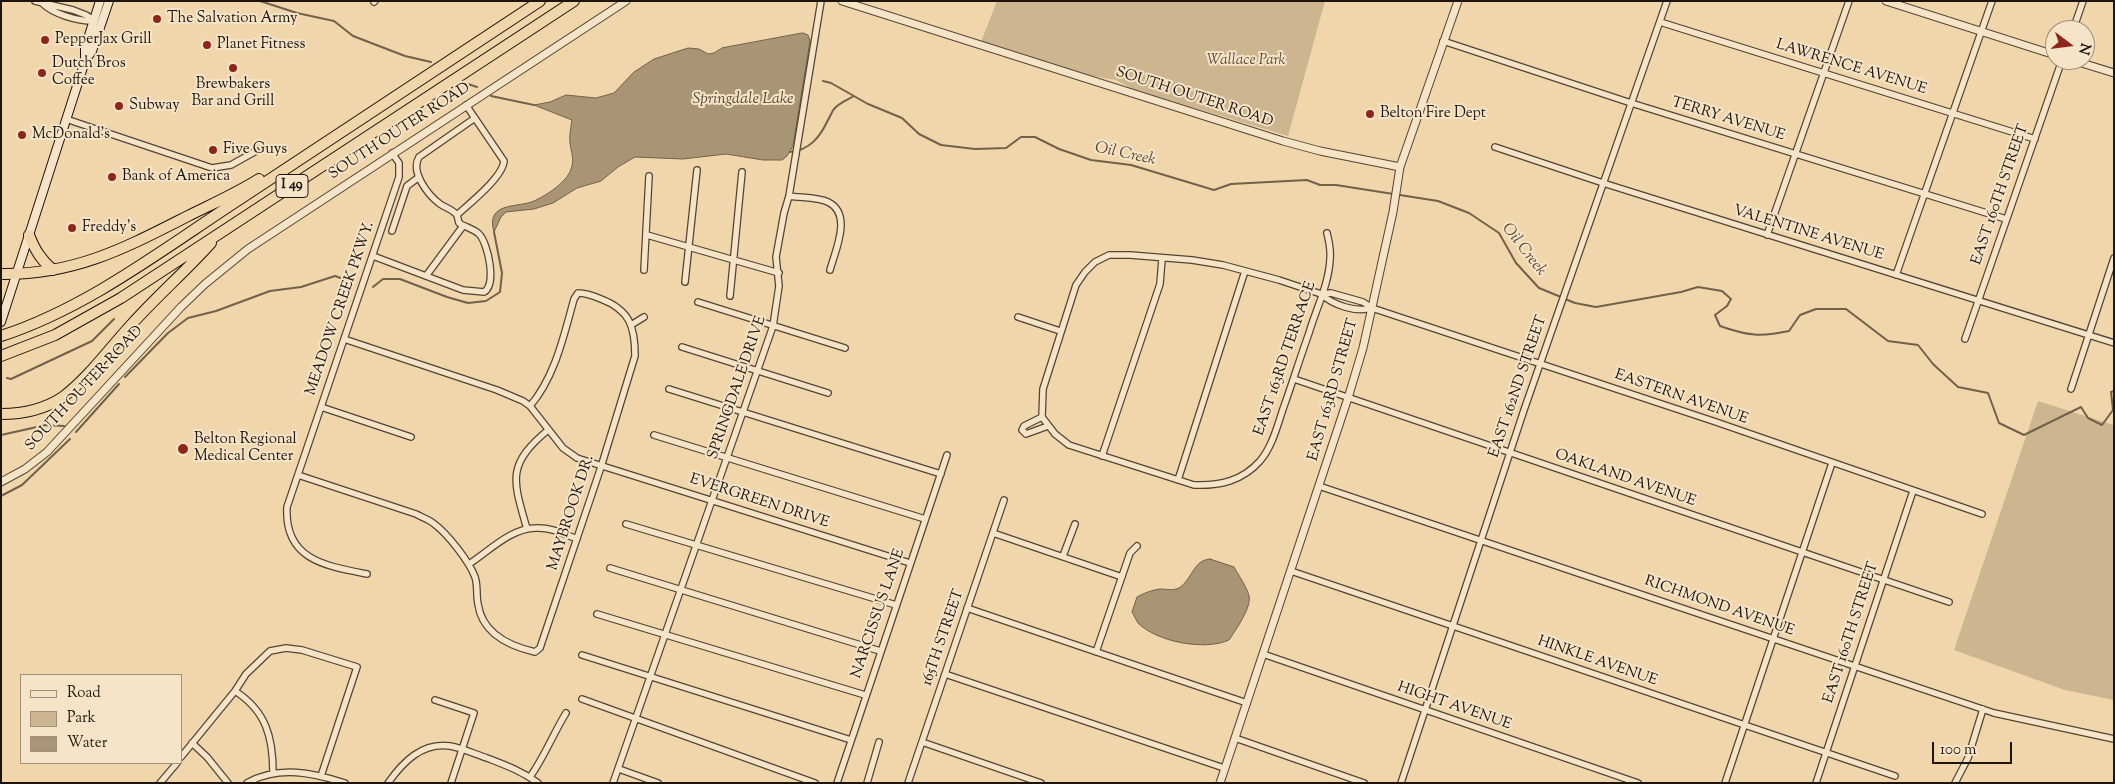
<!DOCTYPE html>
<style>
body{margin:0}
#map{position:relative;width:2115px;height:784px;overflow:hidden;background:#f1d6ab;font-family:"Sorts Mill Goudy",serif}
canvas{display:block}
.frame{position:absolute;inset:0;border:2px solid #1e140b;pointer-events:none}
.legend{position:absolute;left:20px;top:674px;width:162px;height:90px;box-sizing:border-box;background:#f6e4c8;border:1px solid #a0917c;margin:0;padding:6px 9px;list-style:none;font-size:15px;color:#1e140b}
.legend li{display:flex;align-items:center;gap:10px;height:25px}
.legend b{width:25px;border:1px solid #a0917c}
.north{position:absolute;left:2045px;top:20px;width:50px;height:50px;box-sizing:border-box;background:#f6e4c8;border:1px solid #a0917c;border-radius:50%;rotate:105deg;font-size:14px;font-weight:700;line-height:20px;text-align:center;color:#1e140b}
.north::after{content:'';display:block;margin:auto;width:18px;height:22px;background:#8f2418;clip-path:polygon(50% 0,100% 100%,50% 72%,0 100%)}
.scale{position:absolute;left:1932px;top:742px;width:80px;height:22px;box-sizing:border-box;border:2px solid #1e140b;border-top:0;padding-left:6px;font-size:15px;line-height:18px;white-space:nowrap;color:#1e140b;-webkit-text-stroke:4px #f6e4c8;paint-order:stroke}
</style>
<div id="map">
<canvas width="2115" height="784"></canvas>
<div class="frame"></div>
<ul class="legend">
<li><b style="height:6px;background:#f6e4c8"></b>Road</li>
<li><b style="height:14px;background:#cdb590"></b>Park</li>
<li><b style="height:14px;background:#a99475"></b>Water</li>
</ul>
<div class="north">N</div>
<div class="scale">100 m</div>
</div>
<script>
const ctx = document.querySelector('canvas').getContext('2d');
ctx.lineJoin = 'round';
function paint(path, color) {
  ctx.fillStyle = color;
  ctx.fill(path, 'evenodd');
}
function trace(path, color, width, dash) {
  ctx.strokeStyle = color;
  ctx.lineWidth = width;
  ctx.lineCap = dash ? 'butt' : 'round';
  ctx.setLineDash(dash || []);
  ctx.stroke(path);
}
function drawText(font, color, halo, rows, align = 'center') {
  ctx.font = font + ' "Sorts Mill Goudy",serif';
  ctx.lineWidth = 4;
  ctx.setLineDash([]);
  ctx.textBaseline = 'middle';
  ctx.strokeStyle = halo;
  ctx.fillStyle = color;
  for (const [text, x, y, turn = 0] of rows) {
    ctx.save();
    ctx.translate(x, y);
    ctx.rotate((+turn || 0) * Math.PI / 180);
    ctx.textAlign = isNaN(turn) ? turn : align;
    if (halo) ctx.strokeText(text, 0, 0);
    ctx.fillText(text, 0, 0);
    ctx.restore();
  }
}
paint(new Path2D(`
 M997 1H1325L1288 136 1132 89 1116 80 1092 76 981 42Z
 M2038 401 2114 425V700L2065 690 1954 650Z`), '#cdb590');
const water = new Path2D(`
 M803 33 808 35 810 41 793 146 787 156 782 160H763L726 154 683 159 635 157 618 167 601 181 577 188 553 203 534 209 506 212 501 217 494 232C485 201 519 208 534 201 547 195 567 182 571 169 575 158 571 153 570 143 569 136 571 127 572 120L534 105 550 102 566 95 596 98 614 93 634 72 654 59 688 48 699 49 708 54 714 53 722 48Z
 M1210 559 1234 567C1239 576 1247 587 1249 596 1252 607 1235 631 1229 640 1205 651 1157 642 1138 623 1136 620 1134 615 1132 612L1137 597C1144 593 1152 590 1160 589 1167 589 1172 591 1179 588 1192 580 1193 560 1210 559Z`);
paint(water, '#a99475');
trace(water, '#71614b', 1);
trace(new Path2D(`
 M260 1 297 13 334 21 353 36 405 56 431 62
 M823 81 831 83 868 104 902 118 919 134 941 145 975 149 1006 148 1021 137H1035L1059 149 1091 160 1131 165 1214 190 1231 184 1307 180 1320 185H1336L1438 201 1469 213 1499 233 1516 263 1539 288 1561 297
 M468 84 477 87
 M491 96 534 105
 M790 152C810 150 820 137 828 120 830 117 831 113 834 109 839 103 847 100 854 96
 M373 287 383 279H400L447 297 468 303 486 301 500 292 502 273 494 232
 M1565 299 1575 303 1596 307 1681 292 1698 287 1722 291 1731 299 1727 306 1715 315 1720 326C1748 336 1761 337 1789 331L1800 315 1816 309H1846L1888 341 1918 345 1933 364 1958 387 1988 393 1999 423 2024 435 2081 407 2088 418 2102 425 2113 410 2111 392 2114 391
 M125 377 168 333 188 318 216 311 270 291 301 287 335 276 352 282
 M7 378 11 379 92 341 114 319
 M76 432 119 384
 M1 435 46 425 64 426
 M1 496 22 485 70 439`), '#71614b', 2);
const minor = new Path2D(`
 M35 1 73 10 86 15 94 20
 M374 2 375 1
 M42 3C53 14 77 21 93 21
 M1660 22 2035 139
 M2073 30 2083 1
 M1443 41 1631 103 2006 219
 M66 119 212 168 231 165 256 151
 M1495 147 1603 183 2114 343
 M789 196C801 198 817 197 828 202 853 214 835 251 830 270
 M457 215C452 209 446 208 440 204 428 195 410 172 419 157L475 118
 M392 231 407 186 419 177
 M1327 233C1329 241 1331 250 1330 259 1329 284 1316 309 1309 333 1300 358 1292 384 1283 409 1277 427 1272 447 1260 461 1242 481 1220 486 1194 485L1069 445 1055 434 1042 417 1043 389 1076 285 1085 272 1095 262 1109 255H1130L1192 260 1223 265 1279 280 1321 294 1331 293 1363 302 1372 308 1716 422 1982 514
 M647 235 779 273
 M1767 235 1849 1
 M373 256 463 290 484 292C497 285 488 243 479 234 474 229 465 227 459 223L457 215C470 203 503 177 504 161L466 105
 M644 270 649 176
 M1896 275 1992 1
 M426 276 463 226
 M685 282 697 170
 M1321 294C1333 305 1356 313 1372 308
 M730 296 742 172
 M698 302 845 348
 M1018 317 1060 331
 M631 325 644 317
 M344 339 497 390 523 401 530 406 563 448 577 458 910 563
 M1965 339 2062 60
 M682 347 828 393
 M1294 379 1949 602
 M669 389 941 474
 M2071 389 2114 258
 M321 407 411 437
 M1042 417 1024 426 1022 430 1026 434 1048 426
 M654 435 925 519
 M1102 456 1160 284 1162 259
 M298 475 416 514C421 517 428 519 433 523 447 533 469 561 475 577 478 586 476 594 478 604 482 633 509 646 535 652L540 648 543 639 601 467 635 356C635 327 630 310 601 299 594 296 586 293 578 293L574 299C564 335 555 377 530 406
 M1178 480 1245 271
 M1319 486 1994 713 2114 739
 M626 524 896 605
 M527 529C513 480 506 465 548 430
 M993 533 1122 577
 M1063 556 1075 524
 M469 564C489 551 511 528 536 528 550 527 564 534 577 539
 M610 568 880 651
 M1291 571 1895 776
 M367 574C326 566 284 560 287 507L399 177V163L392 153
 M967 608 1247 703
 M597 614 865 695
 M1096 652 1130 553 1137 546
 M1263 654 1638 783
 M582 655 851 740
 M945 674 1224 768
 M235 691C266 711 273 737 273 773
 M582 699 815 783
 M435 700 474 713 451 783
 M1235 738 1364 783
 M922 742 1041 783
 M192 743 207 757 228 783
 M181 757 235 691 246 674 270 651 286 648 302 650 357 667 321 776
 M619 769 658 783
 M530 777C545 756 553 734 566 713
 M160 783 177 763
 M247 783C279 765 313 773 345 783
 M388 783C403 762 422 742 450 746 462 748 475 754 487 758 505 765 522 771 538 783
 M613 783 773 326 779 286 776 257 784 213 789 196 821 1
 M837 783 947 455
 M867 783 879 742
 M908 783 1004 500
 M1401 783 1524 410 1667 1
 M1725 783 1832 463
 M1816 783 1913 491
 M1955 783 1968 758 1983 709`);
const tertiary = new Path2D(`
 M842 1 1283 141 1320 151 1400 167
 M1886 1 2055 55
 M2072 60 2114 73
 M1 482 25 469 47 452 181 307 205 284 248 249 626 1
 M1220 783 1348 398 1363 348 1393 212 1400 167 1458 1`);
const secondary = new Path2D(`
 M85 61 92 51 109 1
 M1 322 85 61V48L100 1`);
const motorway = new Path2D(`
 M29 235C35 250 41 260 53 270
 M1 274C75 275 125 248 188 216 212 204 237 193 259 179
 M1 336C87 308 162 250 237 201 338 134 439 67 540 1
 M1 356 55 335 121 298 574 1
 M1 414C23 414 45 409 63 397 89 377 109 349 131 325 157 296 186 271 211 243`);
trace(minor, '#534433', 8);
trace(tertiary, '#534433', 9);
trace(secondary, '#1e140b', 10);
trace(motorway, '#1e140b', 12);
trace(minor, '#f6e4c8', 5.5);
trace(tertiary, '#f6e4c8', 7);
trace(secondary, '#f6e4c8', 8);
trace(motorway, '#f1d6ab', 10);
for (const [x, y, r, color] of [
 [157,19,5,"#8f2418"],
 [45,40,5,"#8f2418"],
 [207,45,5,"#8f2418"],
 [233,68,5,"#8f2418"],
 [42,73,5,"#8f2418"],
 [119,106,5,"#8f2418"],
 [1370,114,5,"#8f2418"],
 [22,135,5,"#8f2418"],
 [213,150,5,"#8f2418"],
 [112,177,5,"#8f2418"],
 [72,228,5,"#8f2418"],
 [183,449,6,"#8f2418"]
]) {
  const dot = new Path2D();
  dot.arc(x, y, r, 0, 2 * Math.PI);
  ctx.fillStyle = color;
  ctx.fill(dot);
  trace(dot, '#f6e4c8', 2);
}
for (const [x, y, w] of [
 [292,186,32]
]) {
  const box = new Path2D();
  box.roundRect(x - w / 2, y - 11.5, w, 23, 4);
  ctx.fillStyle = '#f6e4c8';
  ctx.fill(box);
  trace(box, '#1e140b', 1);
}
drawText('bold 14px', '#1e140b', null, [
 ["I 49",292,186]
]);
drawText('15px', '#1e140b', '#f6e4c8', [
 ["The Salvation Army",167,19],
 ["PepperJax Grill",55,40],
 ["Planet Fitness",217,45],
 ["Dutch Bros",52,64],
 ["Coffee",52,81],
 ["Brewbakers",233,85,"center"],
 ["Bar and Grill",233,102,"center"],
 ["Subway",129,106],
 ["Belton Fire Dept",1380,114],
 ["McDonald's",32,135],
 ["Five Guys",223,150],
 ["Bank of America",122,177],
 ["Freddy's",82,228],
 ["Belton Regional",194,440],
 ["Medical Center",194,457]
], 'left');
drawText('italic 15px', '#5b4c3a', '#f6e4c8', [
 ["Wallace Park",1246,61]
]);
drawText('15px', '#1e140b', '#f6e4c8', [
 ["LAWRENCE AVENUE",1851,68,17],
 ["SOUTH OUTER ROAD",1194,98,18],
 ["TERRY AVENUE",1728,120,17],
 ["SOUTH OUTER ROAD",400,132,-33],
 ["EAST 160TH STREET",2001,195,-71],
 ["VALENTINE AVENUE",1808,234,17],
 ["MEADOW CREEK PKWY.",341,309,-71],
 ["EAST 163RD TERRACE",1286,359,-71],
 ["EAST 162ND STREET",1519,387,-71],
 ["SPRINGDALE DRIVE",738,388,-71],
 ["SOUTH OUTER ROAD",85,389,-47],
 ["EAST 163RD STREET",1334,390,-74],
 ["EASTERN AVENUE",1681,398,19],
 ["OAKLAND AVENUE",1625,479,19],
 ["EVERGREEN DRIVE",759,502,18],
 ["MAYBROOK DR.",572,513,-72],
 ["RICHMOND AVENUE",1719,607,19],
 ["NARCISSUS LANE",879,614,-71],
 ["EAST 160TH STREET",1852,633,-72],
 ["165TH STREET",944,638,-71],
 ["HINKLE AVENUE",1597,662,19],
 ["HIGHT AVENUE",1454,707,19]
]);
drawText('italic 16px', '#564735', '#f6e4c8', [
 ["Springdale Lake",743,100],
 ["Oil Creek",1125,155,12],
 ["Oil Creek",1523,250,52]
]);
</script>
